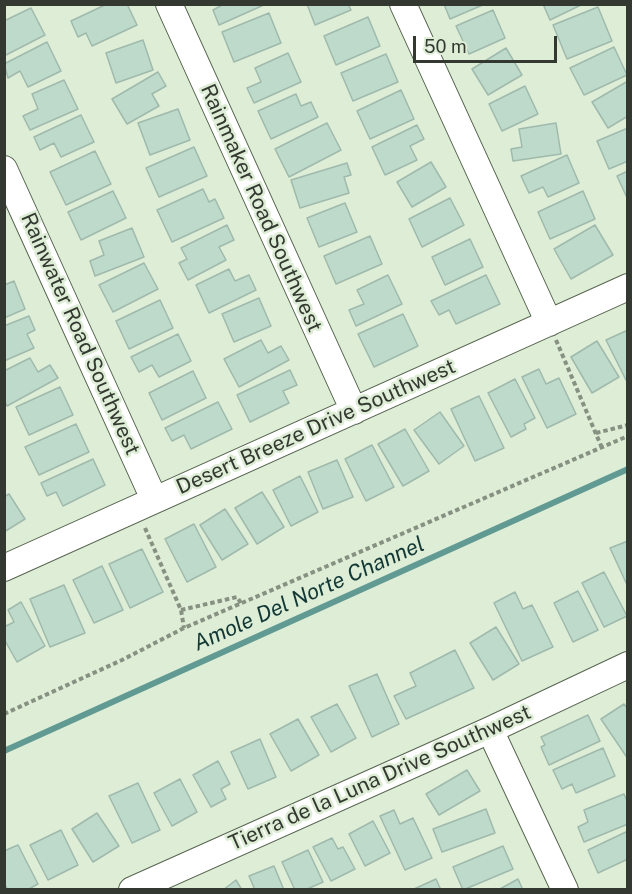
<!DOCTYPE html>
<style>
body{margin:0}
#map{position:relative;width:632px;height:894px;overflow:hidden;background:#deedd6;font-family:"Public Sans",sans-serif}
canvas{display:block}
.frame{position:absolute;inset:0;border:6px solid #333930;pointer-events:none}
.scale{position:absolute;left:413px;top:36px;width:144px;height:27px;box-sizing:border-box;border:3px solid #333930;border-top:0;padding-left:8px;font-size:18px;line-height:21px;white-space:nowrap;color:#333930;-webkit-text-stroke:4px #deedd6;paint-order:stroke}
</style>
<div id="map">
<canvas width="632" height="894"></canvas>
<div class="frame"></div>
<div class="scale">50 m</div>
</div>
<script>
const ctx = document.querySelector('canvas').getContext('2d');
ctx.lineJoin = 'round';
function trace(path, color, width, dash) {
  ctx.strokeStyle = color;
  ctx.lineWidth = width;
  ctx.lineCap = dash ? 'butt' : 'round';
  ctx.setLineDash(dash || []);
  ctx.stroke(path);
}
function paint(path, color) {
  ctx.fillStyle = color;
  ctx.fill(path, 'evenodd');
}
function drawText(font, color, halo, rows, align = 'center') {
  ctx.font = font + ' "Public Sans",sans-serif';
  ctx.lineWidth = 5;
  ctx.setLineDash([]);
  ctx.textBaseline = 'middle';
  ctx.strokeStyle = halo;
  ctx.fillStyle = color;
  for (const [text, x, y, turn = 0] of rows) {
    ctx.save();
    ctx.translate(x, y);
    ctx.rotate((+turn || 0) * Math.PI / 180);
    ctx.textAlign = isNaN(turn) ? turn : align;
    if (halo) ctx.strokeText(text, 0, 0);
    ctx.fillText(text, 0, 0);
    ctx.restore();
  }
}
trace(new Path2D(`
 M4 751 628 469`), '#619a93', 6);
const building = new Path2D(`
 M107 4H127L137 25 92 46 86 33 78 37 71 21Z
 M224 4H266L219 25 213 10Z
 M307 4H348L351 10 315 25Z
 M444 4H485L450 19Z
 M543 4H583L550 20Z
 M598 7 612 41 567 59 553 25Z
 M31 8 45 35 4 56V21Z
 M493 10 505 38 469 54 456 26Z
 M269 13 281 43 234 62 222 32Z
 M368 17 380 46 336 65 324 36Z
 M143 40 153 70 116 83 106 53Z
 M47 42 61 71 28 87 20 71 8 78 4 64Z
 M614 47 627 75 584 95 570 68Z
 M506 48 522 75 488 95 472 69Z
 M288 53 301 82 254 103 247 88 261 82 255 68Z
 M386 54 398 82 353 101 341 73Z
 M158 72 166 86 152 94 159 106 127 124 112 99Z
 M64 80 78 109 30 130 23 116 38 109 32 94Z
 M628 81V116L608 128 592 102Z
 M525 86 538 114 502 131 489 104Z
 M401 90 414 119 370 139 357 111Z
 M296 94 301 106 311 102 318 117 271 139 258 111Z
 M178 109 190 140 150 155 138 123Z
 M81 115 94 142 61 157 54 143 40 150 34 137Z
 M327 123 341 150 289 177 275 149Z
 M556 123 561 154 513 161 511 149 522 147 519 129Z
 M417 125 424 139 410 146 417 160 385 175 372 147Z
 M628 128V161L609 169 597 141Z
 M194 147 207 176 159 197 146 168Z
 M95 151 111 184 66 205 50 172Z
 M567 155 579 183 548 197 543 187 529 193 521 176Z
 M431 162 446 187 412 207 397 182Z
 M347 163 351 175 344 177 349 193 300 208 291 180Z
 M628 171V200L617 176Z
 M203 189 209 202 215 199 224 218 172 242 157 210Z
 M113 191 126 218 81 240 68 212Z
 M583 191 595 219 550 239 538 212Z
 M450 198 464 225 422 247 409 219Z
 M345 203 357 232 319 247 307 218Z
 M227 225 234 240 219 247 226 260 188 280 179 263 187 259 181 248Z
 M595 225 613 255 571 279 554 249Z
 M132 228 144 257 95 276 90 261 104 255 99 241Z
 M370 236 382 264 336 284 324 256Z
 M470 239 483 267 445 285 432 257Z
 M144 263 158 289 113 312 99 285Z
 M229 269 235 281 249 275 256 290 209 313 196 285Z
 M388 275 402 304 356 326 349 310 364 304 357 290Z
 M486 275 500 304 456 324 449 310 439 315 431 301Z
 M14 281 25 309 4 318V285Z
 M259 298 271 326 234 342 222 314Z
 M160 300 173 328 129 349 116 321Z
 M403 314 418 346 374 367 358 334Z
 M29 316 35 330 27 334 34 348 4 361V326Z
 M628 330V384L606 340Z
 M178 334 191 361 159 377 152 365 139 372 131 357Z
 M261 340 268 353 281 346 289 360 239 387 224 359Z
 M597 341 619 377 592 393 571 357Z
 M30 358 38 372 50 365 58 378 7 406 4 400V371Z
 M539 369 546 384 559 378 576 414 547 428 522 377Z
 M290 370 297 385 283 391 289 403 250 422 237 395Z
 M193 371 206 398 162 420 149 393Z
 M515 379 535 418 524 424 526 429 511 437 488 393Z
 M60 387 73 415 29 435 16 407Z
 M479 396 504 448 475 461 451 409Z
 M218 402 232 429 191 449 184 435 172 441 165 428Z
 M440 412 464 446 439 464 414 430Z
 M76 424 89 452 39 475 25 447Z
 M405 429 429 471 403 486 378 444Z
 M372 445 394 487 366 501 345 459Z
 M93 459 105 485 63 506 56 492 47 496 41 483Z
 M337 460 353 497 323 509 308 472Z
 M300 476 318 512 291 526 273 490Z
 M262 492 284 527 257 544 235 508Z
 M9 494 25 519 4 532V497Z
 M225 509 248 544 222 560 200 525Z
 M194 524 216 567 187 582 165 539Z
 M628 541V587L610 548Z
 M142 549 163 592 130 608 109 564Z
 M102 566 123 610 94 623 73 580Z
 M604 572 627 616 604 627 582 583Z
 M64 585 85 633 50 647 30 599Z
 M578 591 598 630 573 642 554 603Z
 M515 592 523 609 532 605 553 647 522 661 494 603Z
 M21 602 45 646 17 662 4 639V627L14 622 8 610Z
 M496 627 519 664 493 680 470 643Z
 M455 650 474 688 406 719 394 696 416 686 410 673Z
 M377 674 399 724 372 737 349 686Z
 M337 704 356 738 331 752 311 717Z
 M624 704 628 709V759L601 719Z
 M588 715 600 741 549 765 541 747 545 745 541 737Z
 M298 719 319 755 291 771 270 734Z
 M260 739 276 777 248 789 231 752Z
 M603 748 615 776 576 793 572 784 562 789 553 770Z
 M218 761 230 784 221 789 226 799 211 807 193 775Z
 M467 770 480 791 439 815 426 794Z
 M180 779 197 812 172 826 154 793Z
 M138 783 160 830 132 843 109 796Z
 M624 794 628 803V824L584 842 578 827 588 822 584 810Z
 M486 809 495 833 442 852 433 829Z
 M394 810 400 824 413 818 432 858 405 870 380 816Z
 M97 813 119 846 93 862 72 829Z
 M373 821 390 853 365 866 349 834Z
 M61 830 78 865 48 880 30 845Z
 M628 831V859L598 873 588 850Z
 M332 838 338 849 343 847 355 869 331 881 313 847Z
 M18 845 38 884 27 890H8L4 883V851Z
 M503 846 513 869 463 890 453 867Z
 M308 850 323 882 305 890H295L282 862Z
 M274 866 284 890H255L249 876Z
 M436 879 441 890H414V889Z
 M518 879 523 890H498Z
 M236 880 242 890H223Z`);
paint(building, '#bedacb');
trace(building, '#9fbaac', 1.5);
const minor = new Path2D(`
 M169 4 354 411
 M403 4 549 323
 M4 169 154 499
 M4 568 628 287
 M490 730 565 890
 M132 890 490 730 628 665`);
trace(minor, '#576550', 28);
trace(new Path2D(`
 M556 340 602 448
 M596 433 628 425
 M145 528 181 610 184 628
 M181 610 237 597 241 603
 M4 714 122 660 184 628 628 436`), '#869181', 4, [4.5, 3]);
trace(minor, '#fff', 26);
drawText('21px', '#333930', '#deedd6', [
 ["Rainmaker Road Southwest",261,208,66],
 ["Rainwater Road Southwest",80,334,66],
 ["Desert Breeze Drive Southwest",316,427,-24],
 ["Tierra de la Luna Drive Southwest",380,778,-24]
]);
drawText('italic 22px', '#123836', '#deedd6', [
 ["Amole Del Norte Channel",309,594,-24]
]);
</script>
